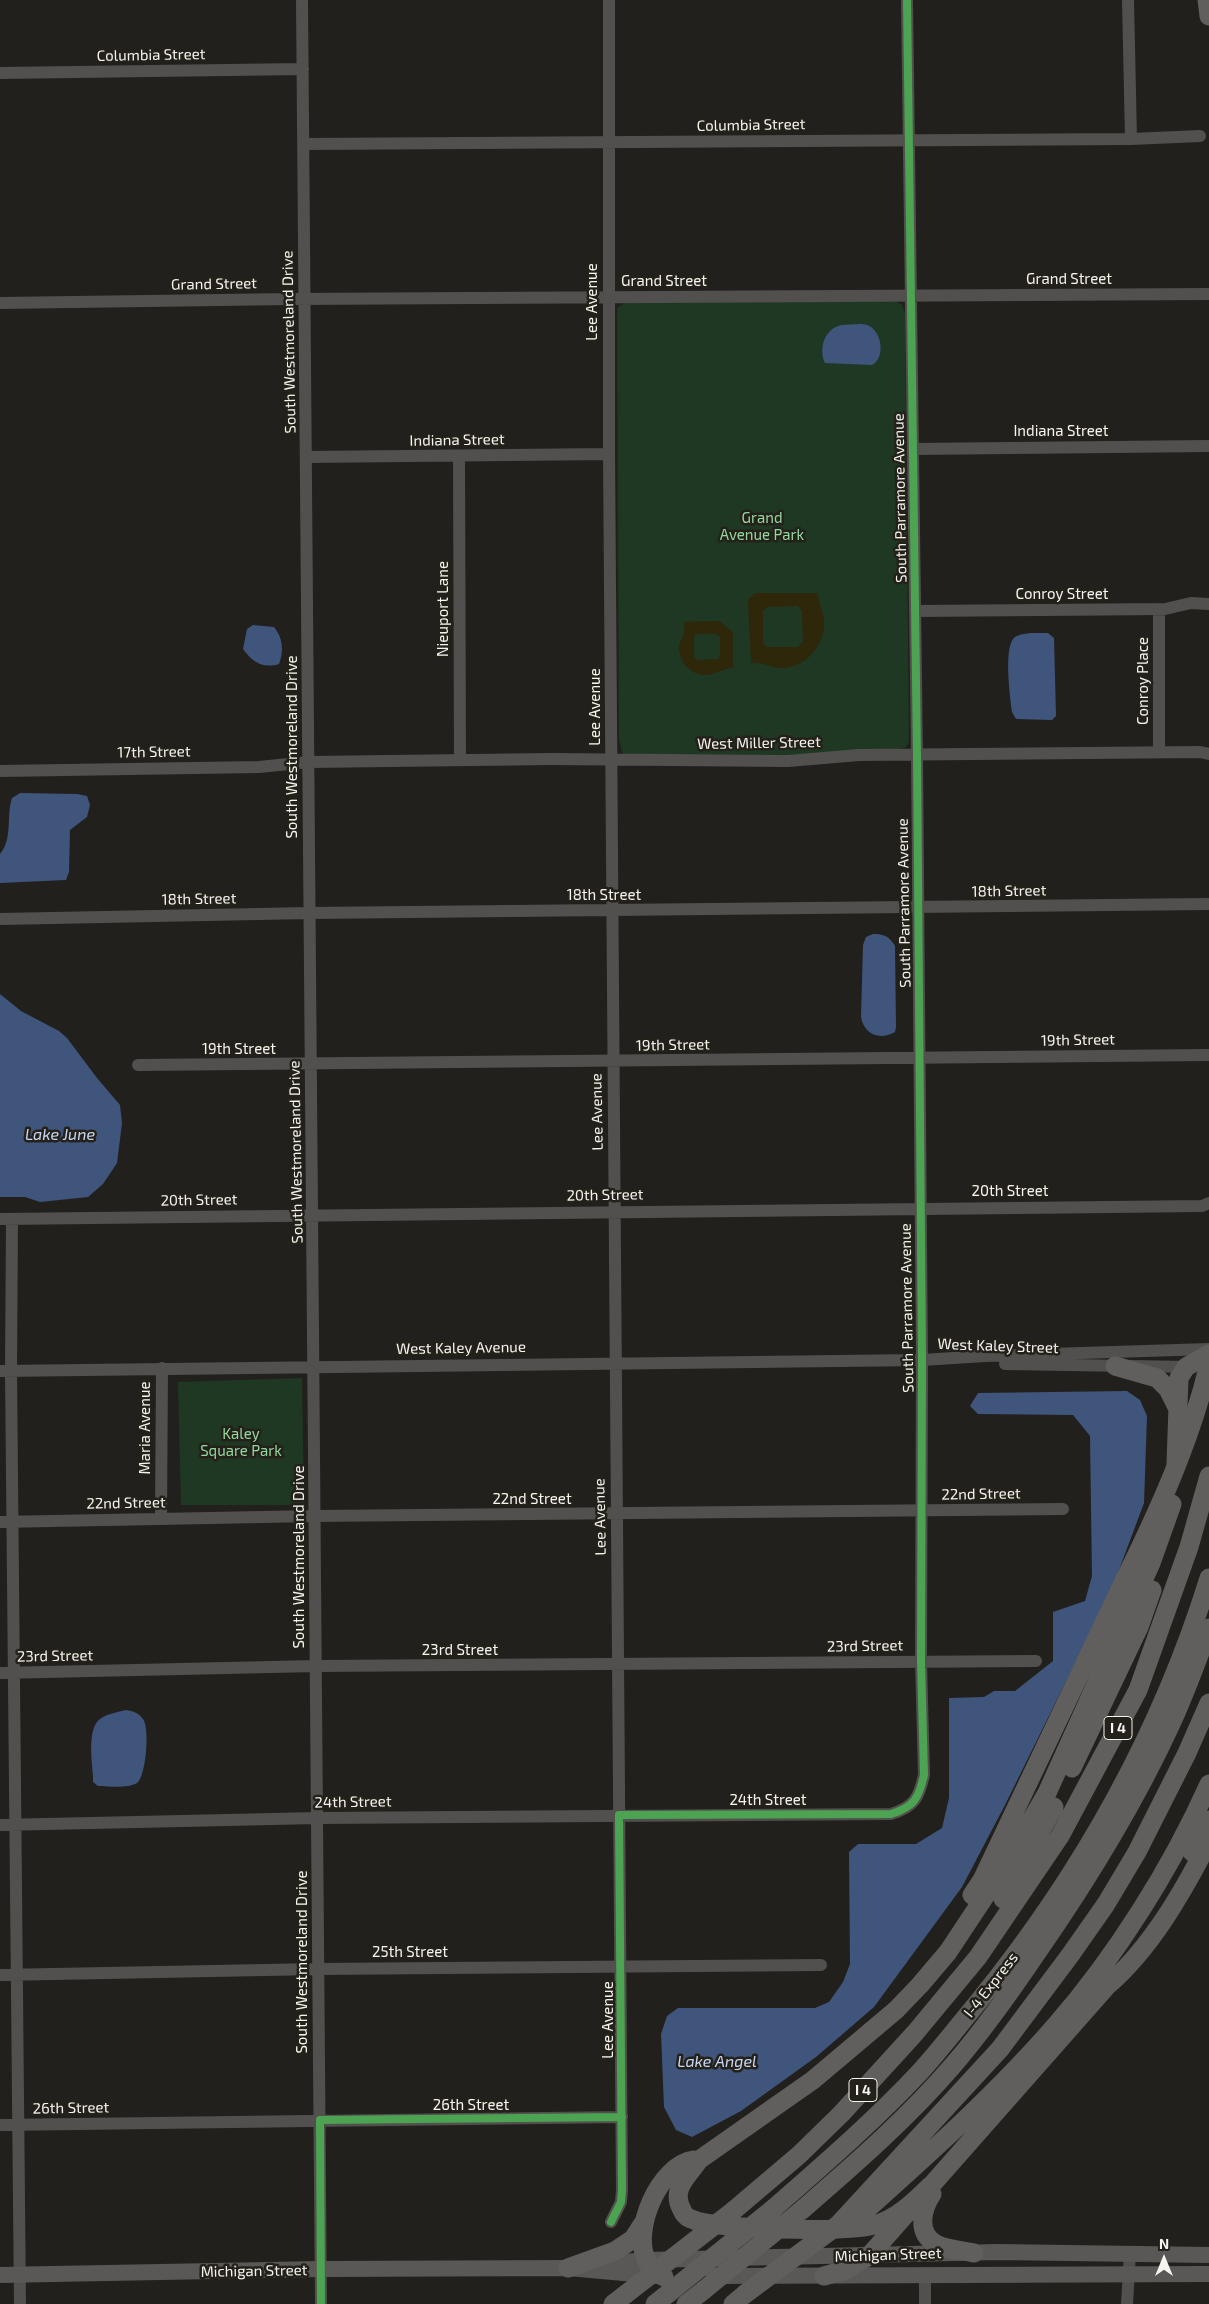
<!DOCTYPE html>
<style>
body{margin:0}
#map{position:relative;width:1209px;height:2304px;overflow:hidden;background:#22201c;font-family:"Exo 2",sans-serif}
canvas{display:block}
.north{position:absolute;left:1139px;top:2234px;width:50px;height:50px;-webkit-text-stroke:4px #24211a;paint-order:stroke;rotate:0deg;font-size:14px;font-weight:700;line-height:20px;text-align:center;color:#f6f4ef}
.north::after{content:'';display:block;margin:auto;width:18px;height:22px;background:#f6f4ef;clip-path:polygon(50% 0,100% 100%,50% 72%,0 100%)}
</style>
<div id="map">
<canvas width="1209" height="2304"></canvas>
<div class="north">N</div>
</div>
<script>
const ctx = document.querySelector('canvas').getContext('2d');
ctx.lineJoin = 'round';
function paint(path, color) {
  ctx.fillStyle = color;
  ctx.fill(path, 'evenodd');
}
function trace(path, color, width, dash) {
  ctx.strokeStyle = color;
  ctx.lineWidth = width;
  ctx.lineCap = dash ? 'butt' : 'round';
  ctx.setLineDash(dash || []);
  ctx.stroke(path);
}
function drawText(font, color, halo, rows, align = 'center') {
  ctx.font = font + ' "Exo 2",sans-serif';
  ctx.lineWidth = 5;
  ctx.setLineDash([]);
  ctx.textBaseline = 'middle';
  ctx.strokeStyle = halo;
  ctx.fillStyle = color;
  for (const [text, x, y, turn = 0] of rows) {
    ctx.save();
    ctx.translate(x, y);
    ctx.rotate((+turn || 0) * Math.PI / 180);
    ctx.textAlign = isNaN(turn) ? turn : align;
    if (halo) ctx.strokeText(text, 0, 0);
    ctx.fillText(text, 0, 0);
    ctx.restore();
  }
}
paint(new Path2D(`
 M895 301 902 305 905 313 909 742 905 748 897 749 788 755 623 754 619 740 617 308 627 302Z
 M302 1378 304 1505H181L178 1382Z`), '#1f3823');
paint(new Path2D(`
 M755 593H818C818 603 823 610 824 619 826 642 809 666 784 668 772 669 763 661 751 663L748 600ZM798 606 802 611 803 641 798 647H767L763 643V611L767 607Z
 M719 621 733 632V668C723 668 717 674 707 675 692 676 679 663 679 648 679 642 683 639 684 633 685 630 684 625 683 622ZM697 634H716L720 637V656L718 659 697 660 694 657V637Z`), '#2e270a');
paint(new Path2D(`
 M842 325C850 325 860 323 867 325 882 330 886 358 872 365L825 363C818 348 825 328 842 325Z
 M253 625 274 627C283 638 284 651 279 664 263 669 252 662 243 649L247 629Z
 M1031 633H1048L1054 638 1056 716 1052 720 1016 719 1012 712C1010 696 1004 652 1013 639 1017 634 1025 634 1031 633Z
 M20 793 77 794 87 796 90 805 87 817 70 830 69 872 66 880 0 883V854C13 839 6 816 12 798Z
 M873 934C884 934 889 936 895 946L896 1027 895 1032C879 1041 864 1034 861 1017L863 945 866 937Z
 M0 994 21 1011 59 1031 67 1038 97 1078 120 1105 122 1123 117 1163 103 1184 88 1197 40 1202 25 1197H0Z
 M1127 1391 1140 1400 1147 1416 1144 1503 1113 1586 1005 1805 962 1887 874 2007 816 2057 741 2111 692 2137 676 2130 664 2107 661 2034 667 2016 678 2008H815L829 2002 843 1982 850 1964 849 1852 858 1844H916L942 1828 949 1798V1698L984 1697 994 1691H1015L1053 1661V1612L1085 1601 1092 1576 1090 1436 1073 1415 978 1414 970 1406 978 1393Z
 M126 1710C133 1711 139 1713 143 1719 150 1728 146 1777 137 1783 127 1789 109 1786 98 1786L93 1782V1776C92 1762 87 1728 100 1719 106 1714 118 1712 126 1710Z`), '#3f557c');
trace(new Path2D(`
 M302 0 321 2304
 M609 0V454L622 2190 621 2202 611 2222
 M1128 0 1131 139
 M0 73 303 69
 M303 144 1131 139 1200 136
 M0 303 291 299 1209 294
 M913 449 1209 446
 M459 456 460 760
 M306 457 609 454
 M1159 609V752
 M915 611 1165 609 1191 603 1209 604
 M0 771 259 767 309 762 552 759 788 761 859 755 1200 752 1209 754
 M0 919 310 913 1209 904
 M138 1065 1209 1055
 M0 1219 1202 1206 1209 1203
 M12 1219 11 1371 20 2304
 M1005 1364 1192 1367
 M0 1371 922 1360 985 1356 1209 1349
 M161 1519 162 1368
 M0 1522 314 1516 1063 1509
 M0 1673 316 1666 1036 1661
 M0 1825 318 1818 891 1814C914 1807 919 1798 924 1775L921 1661 922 1360 917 755 907 0
 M0 1975 318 1969 821 1965
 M0 2125 622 2117
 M925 2275V2304
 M1127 2304 1130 2253`), '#51504e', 12);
trace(new Path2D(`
 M605 2264 646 2260 998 2252 1209 2255
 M0 2275 321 2269 568 2268 657 2276
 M714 2276 1209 2274`), '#5a5857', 16);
trace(new Path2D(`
 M1207 0 1209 16
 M1115 1366 1157 1378 1168 1389 1177 1407
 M1176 1463 1179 1378 1186 1367 1209 1354
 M1072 1768 1139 1627 1152 1590
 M1192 1852 1209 1820
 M972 1895 982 1880 1125 1579
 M1003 1899 1054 1807
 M930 2186C914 2202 896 2219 874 2225 849 2233 710 2230 689 2218 686 2217 683 2213 682 2210 670 2189 689 2175 699 2160L813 2080 896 2010 920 1985 948 1952 1005 1866 1047 1793 1151 1563 1172 1504
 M932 2194C922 2209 916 2233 936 2244 946 2250 963 2250 974 2253
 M773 2209C823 2165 873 2122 919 2073 940 2050 959 2025 979 2001 1081 1875 1161 1733 1209 1578
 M803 2209C856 2163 909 2117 955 2063 984 2029 1011 1991 1036 1954 1086 1882 1133 1806 1170 1726 1185 1694 1197 1661 1209 1628
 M733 2211 799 2155 842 2113 915 2033 978 1957 1060 1836 1138 1690 1189 1547 1209 1476
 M864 2212C930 2153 997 2093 1056 2025 1116 1956 1172 1867 1209 1784
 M838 2225 1000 2049 1071 1954 1106 1904 1137 1852 1187 1753 1209 1703
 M568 2268 615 2251 633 2239 644 2222
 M824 2276 845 2270 869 2256 1107 1986C1151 1948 1183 1892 1209 1841
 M664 2277C657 2272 650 2268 647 2261 631 2231 659 2165 694 2160
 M613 2304 626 2294
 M655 2304 670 2292
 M686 2304 704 2290
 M733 2304 745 2294`), '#615f5d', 19);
trace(new Path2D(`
 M1125 1579C1159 1510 1191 1440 1209 1364
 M704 2290 803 2209
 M670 2292 773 2209
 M626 2294 733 2211
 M745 2294 838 2225`), '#615f5d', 19);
trace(new Path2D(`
 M611 2222 621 2202 622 2190 619 1815 891 1814C914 1807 919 1798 924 1775L921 1661 922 1360 917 755 907 0
 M321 2304 320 2120 622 2117`), '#4ca352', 8);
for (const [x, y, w] of [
 [1118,1728,28],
 [863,2090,28]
]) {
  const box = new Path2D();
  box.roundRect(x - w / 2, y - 11.5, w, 23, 4);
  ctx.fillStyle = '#24211a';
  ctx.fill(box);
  trace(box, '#f6f4ef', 1);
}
drawText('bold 14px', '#f6f4ef', null, [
 ["I 4",1118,1728],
 ["I 4",863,2090]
]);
drawText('15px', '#f6f4ef', '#24211a', [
 ["Columbia Street",151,55,-1],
 ["Columbia Street",751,125,-1],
 ["Grand Street",1069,279],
 ["Grand Street",664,281],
 ["Grand Street",214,284,-1],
 ["Lee Avenue",592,302,-90],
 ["South Westmoreland Drive",289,342,-91],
 ["Indiana Street",1061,431],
 ["Indiana Street",457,440,-1],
 ["South Parramore Avenue",900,498,-91],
 ["Conroy Street",1062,594],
 ["Nieuport Lane",443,609,-90],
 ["Conroy Place",1143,681,-90],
 ["Lee Avenue",595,707,-90],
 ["West Miller Street",759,743,-1],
 ["South Westmoreland Drive",292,747,-90],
 ["17th Street",154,752,-1],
 ["18th Street",1009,891,-1],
 ["18th Street",604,895],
 ["18th Street",199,899,-1],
 ["South Parramore Avenue",904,903,-91],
 ["19th Street",1078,1040,-1],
 ["19th Street",673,1045,-1],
 ["19th Street",239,1049],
 ["Lee Avenue",597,1112,-91],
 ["South Westmoreland Drive",296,1152,-91],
 ["20th Street",1010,1191],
 ["20th Street",605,1195,-1],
 ["20th Street",199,1200,-1],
 ["South Parramore Avenue",907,1308,-91],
 ["West Kaley Street",998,1346,2],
 ["West Kaley Avenue",461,1348,-1],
 ["Maria Avenue",145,1428,-90],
 ["22nd Street",981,1494,-1],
 ["22nd Street",532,1499],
 ["22nd Street",126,1503,-1],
 ["Lee Avenue",600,1517,-91],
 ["South Westmoreland Drive",299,1557,-90],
 ["23rd Street",865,1646,-1],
 ["23rd Street",460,1650],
 ["23rd Street",55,1656,-1],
 ["24th Street",768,1800],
 ["24th Street",353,1802,-1],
 ["25th Street",410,1952],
 ["South Westmoreland Drive",302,1962,-90],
 ["I-4 Express",991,1985,-52],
 ["Lee Avenue",608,2020,-90],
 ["26th Street",471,2105],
 ["26th Street",71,2108,-1],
 ["Michigan Street",888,2255,-2],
 ["Michigan Street",254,2271,-1]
]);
drawText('15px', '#93d89f', '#24211a', [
 ["Grand",762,518],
 ["Avenue Park",762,535],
 ["Kaley",241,1434],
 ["Square Park",241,1451]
]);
drawText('italic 16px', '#c7d7f3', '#24211a', [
 ["Lake June",60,1135],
 ["Lake Angel",717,2062]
]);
</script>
